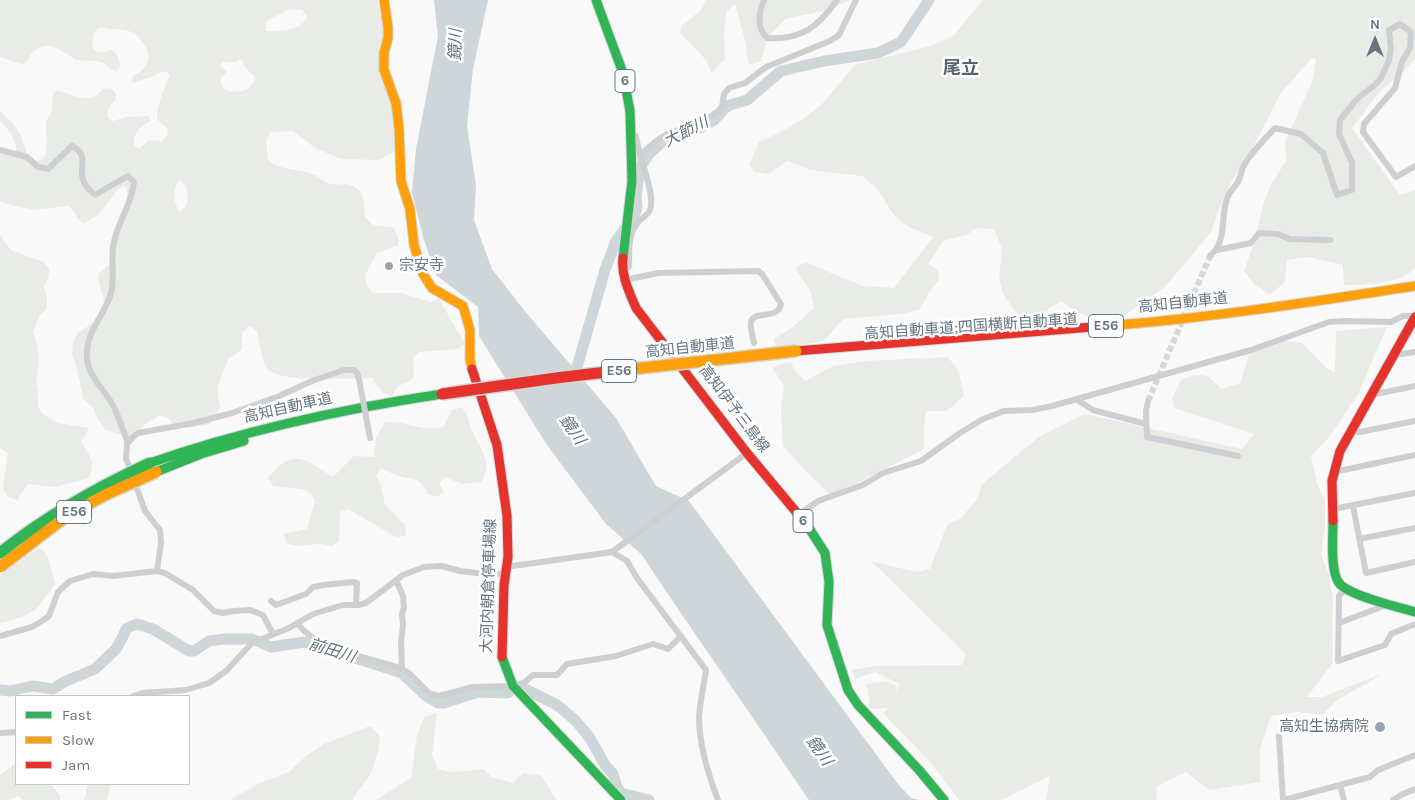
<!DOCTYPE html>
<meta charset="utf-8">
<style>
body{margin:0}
#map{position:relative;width:1415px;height:800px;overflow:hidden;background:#f9f9f9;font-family:Karla,sans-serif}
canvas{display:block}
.legend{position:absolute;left:15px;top:695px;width:175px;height:90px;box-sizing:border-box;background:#fff;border:1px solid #c1c8cd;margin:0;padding:6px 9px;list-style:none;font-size:15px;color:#657683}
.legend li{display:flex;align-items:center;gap:10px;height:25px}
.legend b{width:25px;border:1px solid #c1c8cd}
.north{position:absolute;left:1350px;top:15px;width:50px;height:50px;-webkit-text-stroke:4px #fff;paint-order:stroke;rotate:0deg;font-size:14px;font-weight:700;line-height:20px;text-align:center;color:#657683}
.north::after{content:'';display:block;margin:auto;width:18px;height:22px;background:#657683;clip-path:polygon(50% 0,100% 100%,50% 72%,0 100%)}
</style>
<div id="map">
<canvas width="1415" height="800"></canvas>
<ul class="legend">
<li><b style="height:6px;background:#30b455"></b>Fast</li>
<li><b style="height:6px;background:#ff9f0a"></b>Slow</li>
<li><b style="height:6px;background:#e5322d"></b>Jam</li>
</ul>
<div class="north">N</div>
</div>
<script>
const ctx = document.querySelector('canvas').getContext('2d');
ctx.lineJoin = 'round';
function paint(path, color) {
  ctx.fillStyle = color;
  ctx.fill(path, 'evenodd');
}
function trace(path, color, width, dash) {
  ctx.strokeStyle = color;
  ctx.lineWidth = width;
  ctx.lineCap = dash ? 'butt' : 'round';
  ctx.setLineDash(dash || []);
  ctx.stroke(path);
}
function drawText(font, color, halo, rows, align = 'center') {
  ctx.font = font + ' Karla,"Noto Sans JP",sans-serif';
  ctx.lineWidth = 5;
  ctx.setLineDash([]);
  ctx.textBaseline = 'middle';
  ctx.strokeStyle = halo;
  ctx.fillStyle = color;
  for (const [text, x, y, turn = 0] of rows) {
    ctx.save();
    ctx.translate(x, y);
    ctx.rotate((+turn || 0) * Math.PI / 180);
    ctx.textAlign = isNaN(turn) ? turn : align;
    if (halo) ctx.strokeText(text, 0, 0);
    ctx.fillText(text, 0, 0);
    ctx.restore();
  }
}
paint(new Path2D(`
 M0 0H378V6L389 33V53L382 58 383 67 403 102 395 151 379 160 341 159 315 148 293 131 271 132 266 140 268 160C280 171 299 168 314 175 320 177 325 183 331 184 337 186 344 183 350 185 365 189 364 205 365 217L374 226 393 227 398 236V245L377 253 369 267 365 276 367 286 373 293H402L430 302 439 299 465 344 458 349 419 352 413 359 414 378 397 387 392 396 383 393 372 378C351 378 278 384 267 368 262 361 259 340 257 331L249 326 242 333V350L228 359 217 388 220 408 210 424 182 428 174 426 168 418 160 415 144 425 131 439 105 429 97 418 94 409 83 399 77 368 72 354 73 341 78 333 90 325 97 318 104 302 98 278 99 273 110 264 114 245 127 208V188L123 186 118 189 98 215 85 223C75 220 76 211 68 206L33 210 7 204 0 201V152L16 154C18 140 8 130 0 120V111C15 123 25 138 27 158 53 171 46 139 46 125 46 120 50 116 52 111 53 103 51 98 55 91 67 91 83 103 95 96 99 94 102 90 105 88L112 89 116 94 115 101C109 106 107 110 108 118L113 121 126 117 149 116 151 121C139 127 134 131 134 145L139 149 149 140 162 141 167 136 168 129C165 126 160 123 158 120 153 113 167 83 170 74L163 71 151 77 132 83 133 76C148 69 154 56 142 42 139 38 136 34 131 32 125 29 118 29 111 29 106 28 100 26 96 30 91 34 93 43 93 49 99 54 103 53 111 50L116 53 121 66 116 71 109 68 104 63 97 61 76 60 59 49 46 45 33 51 26 63 21 64 0 57ZM287 10H302L307 16C304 30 278 32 266 31L265 22ZM241 59 247 70 254 76 255 81C253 83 251 86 249 88 239 95 217 93 221 78L225 75 227 71 220 66 222 62H237ZM179 180C187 184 190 197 186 205 185 208 182 209 180 212 172 201 173 191 179 180Z
 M706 0H851L823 11 785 19 768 37 761 61 749 65 745 40 735 4 726 12 724 34 725 59 711 73 706 60 680 33 681 26 700 11Z
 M983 0H1415V59L1404 71 1381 90 1352 128 1400 195 1415 190V268C1401 284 1365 285 1344 285L1343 265 1308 257 1287 260 1284 283 1270 294 1255 285 1244 271 1253 246 1264 201 1273 181 1287 160 1285 142 1312 82 1316 59H1311L1280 94 1248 157 1232 180 1221 204 1211 232 1165 287 1122 317 1092 318 1076 312 1062 301 1049 308 1040 328 1021 320 1003 294 999 277 1002 249 994 229 977 228 966 235 943 241 928 264 938 270 939 280 929 292 920 309 903 314 843 319 824 341 795 346H776L774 339 793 327 814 308 811 292 795 268 806 262 831 273 863 286 894 288 933 237 911 228 899 220 893 214 876 187 862 176 810 170 788 161 768 174 755 172 749 165 759 142 781 132 803 119 822 104 855 65 931 46 953 36Z
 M0 235 11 250 43 262 49 268V277L44 285 47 299V308L40 315 33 332 37 346 39 360 36 383 38 392V406L42 414 58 423 89 428 81 442C90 456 96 461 89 478L55 487 28 484 17 500 8 497 3 489 8 453 0 448Z
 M1387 327 1358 394 1330 436 1311 456 1317 485 1325 499V528L1321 554 1329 575 1333 600 1332 664 1307 697H1322L1384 673 1336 701 1322 715 1296 712 1271 716 1260 748V782L1209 790 1186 772 1157 786 1156 799 1158 800H1046L1050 776 1002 800H959L932 764 883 713 889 708 870 709 868 689 865 685C875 682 889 679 897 687L893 705 899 684 875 672 855 679 851 670 877 666 962 665 966 654 871 561 916 572 930 569 947 525 961 518 977 499 982 484 1040 436 1085 414 1242 449 1254 434 1174 408 1172 398 1181 380C1200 372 1207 373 1221 389L1240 383 1249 355 1273 339 1302 343 1327 369 1335 372 1336 331Z
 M948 357 959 372 964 396 947 411H926L924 426V449L832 496 803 468 783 446 781 409 784 386 772 367 791 362 794 370 805 381 833 366 866 361Z
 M461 407C469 413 468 422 472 431 480 449 494 462 481 482L462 484 445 477 439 484 444 492 436 497 428 494C420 477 415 480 399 476 393 474 387 471 381 468L376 476 381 485 385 505 405 525 406 536 396 537 348 509 340 512 339 541 331 546C315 540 302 550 286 543L284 534 307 529 315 501 311 493 302 489 273 486 268 478C294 446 304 459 333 477L354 456 374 457 376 438 385 422C405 420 423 433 443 427L452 410Z
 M40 548 47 555 55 583C36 612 34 615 0 623V575L18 561Z
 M437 713 432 755 438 769C453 775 469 770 484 769L491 777 513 783 523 773 541 775 556 800H376L411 778 417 735 424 717Z
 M370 726 380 736C378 751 376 768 366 781 361 788 356 792 353 800H230L260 783 289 772 305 757 324 744Z
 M16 764V784H50L60 795V800H23L18 796 9 800H0V775Z
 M88 784H111L107 800H84Z`), '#e8ebe6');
paint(new Path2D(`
 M434 0H488L473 69 467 126 476 185 474 220 492 269 524 310 616 418 656 486 689 501 898 784 911 798 920 800H809L661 584 642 555 606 524 547 445 479 336 478 307 436 275 423 237 412 192 416 149 438 36Z`), '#ced6d9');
trace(new Path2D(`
 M570 384 577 367 605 270 616 241 633 218 637 208 636 197 640 168 649 154 661 143 678 134 702 127 714 120 724 109 730 105 747 100 781 71 824 61 878 53 901 42 929 0
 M522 689 527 690 557 705 575 720 590 738 605 765 613 774 617 787 621 793 649 800
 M0 690 10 691 32 686 53 689 66 681 95 669 117 648 127 628 137 624 153 629 189 651H194L209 641 224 639H252L271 647 305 642 402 673 425 695 438 703H444L478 692 508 693`), '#ced6d9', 11);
trace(new Path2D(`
 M1148 401 1210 256`), '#d4d8dc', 6, [6, 3]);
const fast = new Path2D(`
 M596 0 623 73 630 111 632 181 623 258
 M150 463C245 430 342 409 442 394
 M156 472 201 454 244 441
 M1333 521C1333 536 1330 571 1339 583 1349 596 1398 607 1415 612
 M807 525 825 553 829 582 827 625 848 690 858 705 919 770 944 800
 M502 657 513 686 621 800`);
const slow = new Path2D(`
 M384 0 388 27V38L384 53V70L396 103 399 128 401 181 410 209 414 245 423 274 432 288 463 306 470 330V359L472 369
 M1117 325C1217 317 1316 301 1415 286`);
const jam = new Path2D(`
 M623 258C621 276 629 291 636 308L747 453 807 525
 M796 351 1117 325
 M472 369 497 445 507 516 508 557 504 585 502 657
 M1333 521 1332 481 1340 451 1415 317`);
trace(fast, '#d5d6d7', 11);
trace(slow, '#d5d6d7', 11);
trace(jam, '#d5d6d7', 11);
trace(new Path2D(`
 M764 0C759 13 756 27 767 38 802 40 818 27 837 0
 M632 135 636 136 640 156C649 146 659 137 672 132 691 125 707 122 722 107L724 94 729 88 745 83 766 67 830 41 839 35 856 0
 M0 150 27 157 38 167 48 169 72 146C91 156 77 168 84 182 86 188 91 191 95 195L128 176 134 182C132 205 116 224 113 247 111 262 115 279 111 293 105 316 85 331 87 357 88 377 105 390 114 407 119 418 123 431 128 443
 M1217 250 1251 243 1259 233 1278 234 1290 239 1330 240
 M1210 256C1230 237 1218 215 1229 194 1231 190 1236 186 1238 182 1241 177 1241 172 1243 167 1251 152 1264 140 1275 128L1301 134 1323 153 1337 195 1352 190V163L1339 134 1340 120 1358 98 1376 84 1381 78 1389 60 1391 49 1389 30 1400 24 1411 32 1410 48 1402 62 1395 88 1364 124 1363 132 1396 177 1415 166
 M622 269 629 267C629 252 628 233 639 221 642 218 648 215 650 210 655 198 644 168 640 156
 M625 280 658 273 758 271 762 274 781 304C778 321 752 309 751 323 750 330 753 337 754 343
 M1394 355 1415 352
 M1371 395 1415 386
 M1076 399 1093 410 1146 424
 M1148 401 1146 411 1147 437 1238 456
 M1351 431 1360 432 1415 421
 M1334 472 1415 455
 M1353 506 1366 573 1415 562
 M1333 509 1415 493
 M798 515 818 501 863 485 883 473 921 461 960 433 983 419 1004 411 1032 410 1052 406 1251 350 1329 322 1344 321 1391 322 1403 316H1415
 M1359 539 1415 528
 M612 552 747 453
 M506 567 612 552 627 561 637 578 706 670C704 685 700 701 699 717 699 744 708 774 718 800
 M157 571 161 543 160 530 145 511 126 458 127 444 133 437 138 433 194 423 232 413 277 397 312 381 344 370H354L357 373 359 379
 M396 580 403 596 404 608 402 614 403 625 401 643 402 669
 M1345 589 1339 596 1338 661 1385 645 1391 634 1415 624
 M271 601 276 605 306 594 313 587 323 585 353 582 357 583 356 605
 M297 623C320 653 369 656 402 669L409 673 429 693 439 696 473 687 513 686 525 682 533 675H557L567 664 616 656 653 644 668 649 681 636
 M1339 623 1389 604
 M0 636 32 627 42 621 49 616 58 592 70 581 93 574 113 576 157 571 165 573 193 590 214 611 223 613 233 611 250 610 263 615 273 634
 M133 696 142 693 186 690 209 683 226 671 252 643 289 628 313 614 343 605H358L366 603 403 575 424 567 441 566 460 571 477 573 505 574
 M0 733 16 732
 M1279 736 1283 800
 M1340 785 1370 777 1378 770 1415 755
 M1284 800 1340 785 1344 800
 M1393 800 1401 795 1415 789`), '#cecfd0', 6);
trace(fast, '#30b455', 9);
trace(slow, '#ff9f0a', 9);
trace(jam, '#e5322d', 9);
const fastBridge = new Path2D(`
 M0 553C46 516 96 488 150 463`);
const slowBridge = new Path2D(`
 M632 369 796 351
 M0 567 68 515 107 494 156 472`);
const jamBridge = new Path2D(`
 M442 394 556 378 632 369`);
trace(fastBridge, '#d5d6d6', 14, []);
trace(slowBridge, '#d5d6d6', 14, []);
trace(jamBridge, '#d5d6d6', 14, []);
trace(new Path2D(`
 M359 379 370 438`), '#cecfd0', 6);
trace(fastBridge, '#30b455', 11);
trace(slowBridge, '#ff9f0a', 11);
trace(jamBridge, '#e5322d', 11);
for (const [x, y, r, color] of [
 [389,266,5,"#99a4ac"],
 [1380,727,6,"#99a4ac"]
]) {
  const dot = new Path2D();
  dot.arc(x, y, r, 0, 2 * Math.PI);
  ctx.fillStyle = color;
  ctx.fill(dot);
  trace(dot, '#fff', 2);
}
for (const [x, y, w] of [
 [625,81,20],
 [1106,326,35],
 [619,371,35],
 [74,512,35],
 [803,521,20]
]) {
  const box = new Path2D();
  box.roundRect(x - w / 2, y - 11.5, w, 23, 4);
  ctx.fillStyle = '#fff';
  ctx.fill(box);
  trace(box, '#657683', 1);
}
drawText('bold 14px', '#657683', null, [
 ["6",625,81],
 ["E56",1106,326],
 ["E56",619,371],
 ["E56",74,512],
 ["6",803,521]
]);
drawText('15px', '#657683', '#fff', [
 ["宗安寺",399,266],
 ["高知生協病院",1369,727,"right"]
], 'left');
drawText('15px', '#657683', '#fff', [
 ["高知自動車道",1183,303,-6],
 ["高知自動車道;四国横断自動車道",971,327,-4],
 ["高知自動車道",690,348,-6],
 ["高知自動車道",288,408,-13],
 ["高知伊予三島線",734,409,53],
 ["大河内朝倉停車場線",489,586,-88]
]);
drawText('italic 16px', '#60757c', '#fff', [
 ["鏡川",456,45,-89],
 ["大節川",686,132,-27],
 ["鏡川",572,430,55],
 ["前田川",332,651,17],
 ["鏡川",819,751,55]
]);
drawText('bold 18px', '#57646e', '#fff', [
 ["尾立",961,69]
]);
</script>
